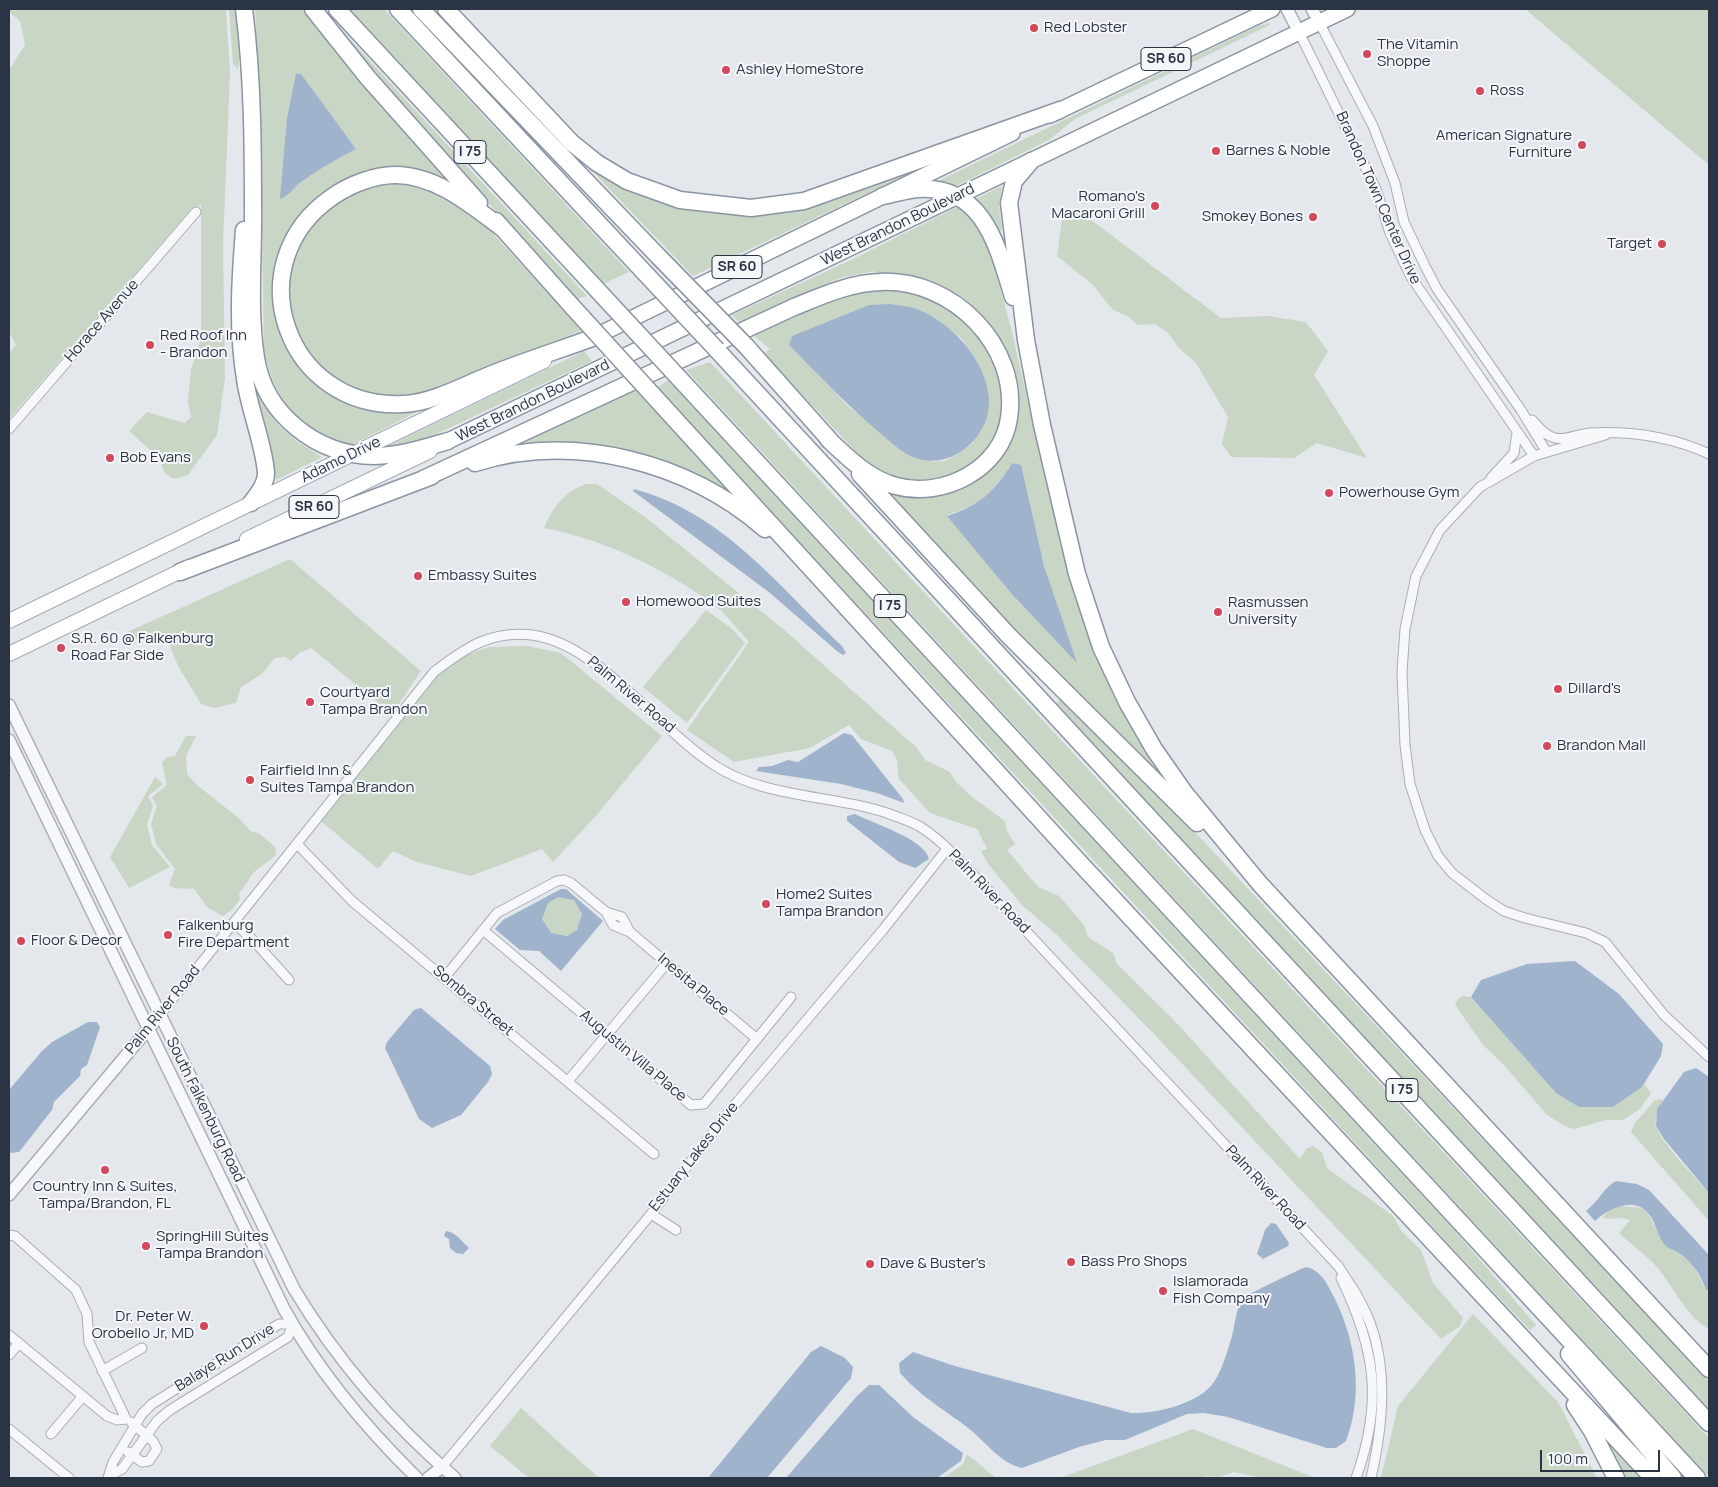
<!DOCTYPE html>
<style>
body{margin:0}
#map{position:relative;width:1718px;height:1487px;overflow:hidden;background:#e4e7ec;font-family:Manrope,sans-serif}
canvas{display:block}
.frame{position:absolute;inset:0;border:10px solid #2b3445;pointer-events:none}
.scale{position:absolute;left:1540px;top:1450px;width:120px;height:22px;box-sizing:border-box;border:2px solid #2b3445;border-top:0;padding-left:6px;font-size:15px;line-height:18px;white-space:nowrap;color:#2b3445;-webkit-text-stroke:4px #f4f6f9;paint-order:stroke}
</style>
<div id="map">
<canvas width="1718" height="1487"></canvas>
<div class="frame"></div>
<div class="scale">100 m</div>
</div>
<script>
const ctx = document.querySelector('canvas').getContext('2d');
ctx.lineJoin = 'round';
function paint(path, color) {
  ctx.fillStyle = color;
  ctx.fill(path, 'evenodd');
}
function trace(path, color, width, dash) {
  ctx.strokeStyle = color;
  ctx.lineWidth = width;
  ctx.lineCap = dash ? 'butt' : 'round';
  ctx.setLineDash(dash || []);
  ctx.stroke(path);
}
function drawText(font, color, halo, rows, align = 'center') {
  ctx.font = font + ' Manrope,sans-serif';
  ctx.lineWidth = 4;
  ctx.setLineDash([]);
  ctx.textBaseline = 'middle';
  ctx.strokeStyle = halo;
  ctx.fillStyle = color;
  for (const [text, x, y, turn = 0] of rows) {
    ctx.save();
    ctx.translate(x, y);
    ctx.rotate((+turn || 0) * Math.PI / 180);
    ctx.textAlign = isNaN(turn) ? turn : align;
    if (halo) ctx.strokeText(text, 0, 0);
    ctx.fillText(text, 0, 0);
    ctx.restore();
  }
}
paint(new Path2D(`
 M9 9H226L230 73 223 244 225 378 217 435 188 475 173 479 164 472 159 458 129 431 147 412 185 423 191 417 188 401 191 369 201 339V205L192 208 9 419V353L16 345 9 332V70L25 45 20 21 9 12Z
 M229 9H239L242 33 238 69 233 64Z
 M255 9H306L464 191 409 173 322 197 276 290 323 384 417 405V412L351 445C345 445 339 442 333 440 293 425 271 390 264 349L260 121ZM300 74 356 149C335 160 313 171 295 187 290 191 287 197 281 199Z
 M322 9 587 296 577 299 401 108Z
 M350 9H384L629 272 603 284Z
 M1525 9H1709V165Z
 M1269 23 1270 25 1075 119 1049 140 952 188 934 183 1258 26Z
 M914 165 917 170 693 276 591 170 593 167 740 213Z
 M402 181 440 193 481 221 582 330 425 396 395 401 340 386 297 343 285 273 309 221 359 187Z
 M1002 186 999 205 1002 230 999 232 987 213 973 200Z
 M959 206 973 217 987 239 1012 332 1059 538 1081 613 1093 644 1177 793 1103 723 880 489 955 488 1012 420 988 326 976 310 962 297 931 281 903 274 875 273 874 271 837 279 741 324 732 315 853 259ZM1012 463 1021 466 1036 537 1055 603 947 515C979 506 996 490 1012 463Z
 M1078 210 1221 318 1268 316 1306 322 1328 351 1314 375 1367 458 1317 443 1294 458 1231 457 1222 444 1228 417 1196 363 1179 348 1167 332 1155 324 1138 325 1127 316 1113 310 1093 285 1057 256 1062 219 1071 211Z
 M879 286 935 298 974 326 1002 376 1001 425 989 449 969 468 934 483 892 480 855 458 858 454 764 354 770 349 754 336 835 297ZM916 308 938 321 962 339 976 359 987 389 973 443 955 456 944 461 932 462 850 408 789 345 792 336Z
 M584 351 592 361 432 436 413 443 386 447Z
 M710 362 1709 1438V1477L686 370Z
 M668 380 1455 1231 1536 1325 1530 1330 1455 1251 657 388Z
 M635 387 741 500 692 474 505 448Z
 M255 396H258L279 426 298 442 322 457 276 480Z
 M586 484H597L645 517 782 628 917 748 925 760 950 772 956 782 972 797 1005 821 1007 831 1015 844 1007 850 1038 887 1059 896 1084 925 1088 937 1113 953 1117 964 1173 1019 1300 1159 1306 1149 1313 1146 1322 1152 1327 1168 1393 1216 1402 1232 1421 1250 1433 1283 1463 1318 1460 1326 1441 1339 1155 1035 1056 934 1023 906 988 864 981 851 987 849 977 829 930 813 899 779 897 760 892 751 861 739 849 725 810 748 734 762 687 730 749 642C737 629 724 611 709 601 660 567 603 539 544 528 553 507 564 492 586 484Z
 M290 559 421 671 392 714 311 648 299 653 291 661 285 657 275 658 262 674 241 687 236 703 214 708 201 704 178 666 170 646 160 636 137 639 125 633Z
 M706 610 731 628 745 643 687 723 643 687Z
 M527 646 561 653 662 736 595 817 553 862 542 849 471 876 417 862 393 851 378 869 321 821 437 676 463 656 489 647Z
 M1063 697 1209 847 1706 1378 1709 1381V1409L1056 703Z
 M186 736H196L186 756 187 774 197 785 240 819 250 831 260 834 275 847 276 855 254 872 239 894 240 899 233 909 223 916 208 908 194 889 174 888 169 885 175 869 156 844 151 824 157 806 152 797 167 785 162 763 167 757 175 756Z
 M155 777 163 784 148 796 153 806 147 825 152 845 170 867 129 888 110 857Z
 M542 916a20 20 0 1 1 40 0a20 20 0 1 1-40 0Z
 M1462 996 1471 997 1556 1093 1642 1087 1644 1084 1651 1093 1640 1109 1623 1120H1606L1574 1129 1565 1126 1547 1115 1504 1065 1483 1045 1455 1005 1458 999Z
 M1661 1099 1663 1101C1658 1107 1654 1117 1656 1126 1659 1140 1698 1181 1709 1193V1221L1631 1132 1635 1123 1655 1100Z
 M1619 1206 1641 1208 1647 1212 1665 1245 1678 1252 1693 1265 1706 1290H1709V1329C1688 1319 1672 1285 1657 1267 1646 1255 1631 1244 1619 1233L1630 1220C1616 1216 1613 1220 1602 1218L1612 1208Z
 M1473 1314 1558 1402 1597 1478H1381L1398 1406Z
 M521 1408 599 1478H529L490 1446Z
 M1595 1421 1647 1478H1619Z
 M1193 1429 1315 1478H1262L1234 1472 1219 1477 1206 1476 1202 1478H1060Z
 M967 1454 996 1478H943L963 1464Z`), '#c9d6c5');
paint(new Path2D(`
 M296 74H301L356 149C337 159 319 169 301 182 294 187 288 197 280 199L287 118Z
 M891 304C899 306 910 306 917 309 952 323 987 360 989 400 990 442 943 477 905 453 896 447 887 439 879 432 847 405 818 375 789 345L792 336 869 305Z
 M1012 463 1021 465 1044 566 1077 663 1011 593 947 516C979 506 996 490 1012 463Z
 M634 489C724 513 778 586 842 646L846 653 843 655 838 652 770 593 633 491Z
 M844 733 852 735 903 799 904 803 877 793 841 784 756 771 759 767 772 766 788 760 798 762Z
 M855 814C872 823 925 839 929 859L915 868 899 862 847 821V816Z
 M561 889H566L603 921 561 971 539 951 520 950 495 929 503 920ZM558 897 574 900 582 914 577 930 567 936 551 933 542 919 548 903Z
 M1575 961 1619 994 1663 1044 1661 1056 1642 1087 1613 1107H1579L1556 1093 1471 997 1481 980 1527 964Z
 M421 1008 490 1066 492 1074 488 1082 461 1115 432 1128 419 1119 385 1048 387 1042 414 1010Z
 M88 1022H97L100 1027 87 1065 81 1069 80 1076 54 1102 52 1110 19 1152 11 1153 9 1149V1090L41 1052 52 1042Z
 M1696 1068 1709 1077V1193L1664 1139 1656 1126 1657 1109 1684 1072Z
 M1616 1181 1637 1184 1649 1190 1709 1255V1290H1706C1701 1275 1693 1263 1679 1253 1675 1250 1669 1249 1666 1246 1657 1238 1656 1220 1647 1212 1632 1196 1607 1210 1595 1221L1586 1211C1598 1202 1604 1187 1616 1181Z
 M1271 1223 1276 1224 1289 1243 1288 1246 1263 1259 1257 1254 1265 1230Z
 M446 1231C456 1232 462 1242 469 1248L463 1254 456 1253 450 1248 449 1239 444 1236Z
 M1306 1267C1321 1270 1327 1284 1334 1297 1356 1341 1364 1394 1346 1441L1336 1448H1327L1228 1417 1204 1413 1187 1414 1125 1440H1106L1079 1447 1022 1468C1002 1464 987 1444 972 1431 946 1410 924 1400 900 1373L899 1363 913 1352 955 1366 1131 1413C1155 1414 1199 1404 1214 1382 1223 1368 1227 1352 1232 1336 1235 1325 1236 1309 1242 1299 1244 1296 1300 1269 1306 1267Z
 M821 1346 845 1358 853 1367 851 1378 767 1478H708L811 1352Z
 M869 1385H879L913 1417 963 1453 961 1461 937 1478H786L857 1396Z`), '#9fb4cc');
const minor = new Path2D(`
 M1319 22 1373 126 1395 183 1404 222 1425 266 1437 289 1521 410 1546 451
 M1299 32 1376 189 1390 233 1411 277 1534 456
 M1532 420C1538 426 1543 434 1552 437 1563 442 1578 434 1590 433 1631 431 1672 437 1709 454
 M9 429 196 212
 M1605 435 1534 456 1487 483 1480 487 1440 530 1416 576 1405 629 1402 672 1405 745 1410 784 1425 830 1438 856 1452 873 1487 900 1504 911 1525 918 1586 933 1605 942 1664 1015 1709 1057
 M1491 478 1514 453 1517 433
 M297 844 352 901 654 1154
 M234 923 254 941 289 980
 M483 930 691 1105 704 1104 791 997
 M630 932 757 1039
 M445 977 497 913 557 881 564 880 571 883 606 912 613 925 630 932 622 917 606 912
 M159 1016 434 672C465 648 491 630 532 635 597 643 660 730 714 765 767 800 838 794 895 816 903 819 912 822 919 826 945 842 965 867 986 888L1339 1267C1346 1279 1355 1290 1361 1303 1390 1356 1384 1421 1371 1478
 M568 1081 667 963
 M651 1214 676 1230
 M9 1235 15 1236 76 1290 87 1314 89 1342 126 1419 117 1420 107 1416 9 1335
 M1341 1278C1376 1350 1383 1403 1356 1478
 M9 1355 19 1343
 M102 1371 142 1348
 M9 1429 69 1478
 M51 1434 83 1396
 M128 1452 142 1462 149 1461 157 1449 153 1441 131 1422
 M442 1467 651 1214 727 1114 882 931 947 849
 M108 1478 113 1462 142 1414 152 1404 279 1324H293L288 1337 170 1410 157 1421 122 1469 111 1475`);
const tertiary = new Path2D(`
 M1287 9 1299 32
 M1312 9 1319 22
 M9 705 294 1289C338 1362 391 1423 455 1478
 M9 740 284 1309C319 1372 365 1427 417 1478
 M9 1195 159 1016
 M428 1478 442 1467`);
const primary = new Path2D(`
 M247 539 430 451
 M9 621 544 361
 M9 654 189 567`);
const trunk = new Path2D(`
 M1050 115 1272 9
 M592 338 1012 133
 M448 441 1347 9`);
const motorway = new Path2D(`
 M244 9C253 79 253 151 253 221 253 266 249 313 256 358 265 415 317 455 374 456 399 456 424 448 448 441
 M313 9 368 78 479 203
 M337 9 603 296
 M398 9 644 272
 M421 9 658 256
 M446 9 572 143 597 163 627 181 680 200 751 208 804 201 1060 110
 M1031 161 1014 181 1009 203 1026 340 1042 425 1077 574 1101 647 1127 702 1154 749 1184 792 1260 884 1709 1369
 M883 196C894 194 906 190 917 189 984 184 998 248 1013 297
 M496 221 569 303
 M502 228C471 205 436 175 395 175 374 175 349 185 332 197 235 264 286 410 403 404 433 403 464 385 492 374 525 361 559 350 592 338
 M244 230C240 280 237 329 245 379 249 409 264 444 266 473 266 484 258 494 251 503
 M746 346 835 446
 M717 350 1709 1423
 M678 377 1697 1478
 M650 392 1078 861 1653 1478
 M475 463C574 432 688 462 765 529
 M860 474 1009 636 1197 823
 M423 479 794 307C821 296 850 283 880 282 952 278 1020 346 1009 418 1002 469 943 499 896 486 869 479 848 458 828 439
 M180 572 432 476
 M1569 1354 1673 1478
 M1575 1405 1592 1431 1616 1478`);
trace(minor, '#a9aeb7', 11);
trace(tertiary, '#a9aeb7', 14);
trace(primary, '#a3abb8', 16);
trace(trunk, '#8b94a3', 18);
trace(motorway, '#8b94a3', 19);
trace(minor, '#f7f8fa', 9);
trace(tertiary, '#f7f8fa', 11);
trace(primary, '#fff', 14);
trace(trunk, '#fff', 15);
trace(motorway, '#fff', 16);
const motorwayBridge = new Path2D(`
 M658 256 746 346
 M644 272 717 350
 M603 296 678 377
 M569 303 650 392`);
trace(motorwayBridge, '#8b94a3', 19, []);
trace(motorwayBridge, '#fff', 16);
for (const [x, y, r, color] of [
 [1034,28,5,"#d1495b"],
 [1367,54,5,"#d1495b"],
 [726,70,5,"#d1495b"],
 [1480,91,5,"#d1495b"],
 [1582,145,5,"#d1495b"],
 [1216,151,5,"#d1495b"],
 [1155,206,5,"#d1495b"],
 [1313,217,5,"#d1495b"],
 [1662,244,5,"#d1495b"],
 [150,345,5,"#d1495b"],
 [110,458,5,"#d1495b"],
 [1329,493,5,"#d1495b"],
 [418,576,5,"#d1495b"],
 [626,602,5,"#d1495b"],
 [1218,612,5,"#d1495b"],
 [61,648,5,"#d1495b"],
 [1558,689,5,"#d1495b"],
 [310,702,5,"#d1495b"],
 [1547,746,5,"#d1495b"],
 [250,780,5,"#d1495b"],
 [766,904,5,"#d1495b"],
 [168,935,5,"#d1495b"],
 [21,941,5,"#d1495b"],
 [105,1170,5,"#d1495b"],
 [146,1246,5,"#d1495b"],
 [1071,1262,5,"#d1495b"],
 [870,1264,5,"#d1495b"],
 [1163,1291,5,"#d1495b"],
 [204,1326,5,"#d1495b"]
]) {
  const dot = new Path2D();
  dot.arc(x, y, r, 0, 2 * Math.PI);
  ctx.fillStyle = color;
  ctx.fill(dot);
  trace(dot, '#f4f6f9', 2);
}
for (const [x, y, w] of [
 [1166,59,50],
 [470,152,32],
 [737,267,50],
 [314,507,50],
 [890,606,32],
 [1402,1090,32]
]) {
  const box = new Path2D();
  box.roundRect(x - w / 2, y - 11.5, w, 23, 4);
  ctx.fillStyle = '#f4f6f9';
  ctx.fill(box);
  trace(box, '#2b3445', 1);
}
drawText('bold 14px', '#2b3445', null, [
 ["SR 60",1166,59],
 ["I 75",470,152],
 ["SR 60",737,267],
 ["SR 60",314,507],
 ["I 75",890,606],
 ["I 75",1402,1090]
]);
drawText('15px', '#2b3445', '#f4f6f9', [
 ["Red Lobster",1044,28],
 ["The Vitamin",1377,45],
 ["Shoppe",1377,62],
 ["Ashley HomeStore",736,70],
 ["Ross",1490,91],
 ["American Signature",1572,136,"right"],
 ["Furniture",1572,153,"right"],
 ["Barnes & Noble",1226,151],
 ["Romano's",1145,197,"right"],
 ["Macaroni Grill",1145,214,"right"],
 ["Smokey Bones",1303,217,"right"],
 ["Target",1652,244,"right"],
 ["Red Roof Inn",160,336],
 ["- Brandon",160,353],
 ["Bob Evans",120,458],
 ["Powerhouse Gym",1339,493],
 ["Embassy Suites",428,576],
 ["Homewood Suites",636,602],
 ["Rasmussen",1228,603],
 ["University",1228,620],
 ["S.R. 60 @ Falkenburg",71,639],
 ["Road Far Side",71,656],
 ["Dillard's",1568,689],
 ["Courtyard",320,693],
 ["Tampa Brandon",320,710],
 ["Brandon Mall",1557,746],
 ["Fairfield Inn &",260,771],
 ["Suites Tampa Brandon",260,788],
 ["Home2 Suites",776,895],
 ["Tampa Brandon",776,912],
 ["Falkenburg",178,926],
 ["Fire Department",178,943],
 ["Floor & Decor",31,941],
 ["Country Inn & Suites,",105,1187,"center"],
 ["Tampa/Brandon, FL",105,1204,"center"],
 ["SpringHill Suites",156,1237],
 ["Tampa Brandon",156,1254],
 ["Bass Pro Shops",1081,1262],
 ["Dave & Buster's",880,1264],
 ["Islamorada",1173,1282],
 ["Fish Company",1173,1299],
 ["Dr. Peter W.",194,1317,"right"],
 ["Orobello Jr, MD",194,1334,"right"]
], 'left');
drawText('15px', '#2b3445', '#f4f6f9', [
 ["Brandon Town Center Drive",1378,198,66],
 ["West Brandon Boulevard",898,225,-26],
 ["Horace Avenue",102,321,-49],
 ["West Brandon Boulevard",533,401,-26],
 ["Adamo Drive",341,460,-26],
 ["Palm River Road",631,695,40],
 ["Palm River Road",989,892,46],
 ["Inesita Place",693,985,40],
 ["Sombra Street",473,1001,40],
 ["Palm River Road",163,1010,-51],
 ["Augustin Villa Place",633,1056,40],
 ["South Falkenburg Road",205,1110,64],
 ["Estuary Lakes Drive",694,1157,-52],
 ["Palm River Road",1265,1188,47],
 ["Balaye Run Drive",225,1358,-32]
]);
</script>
